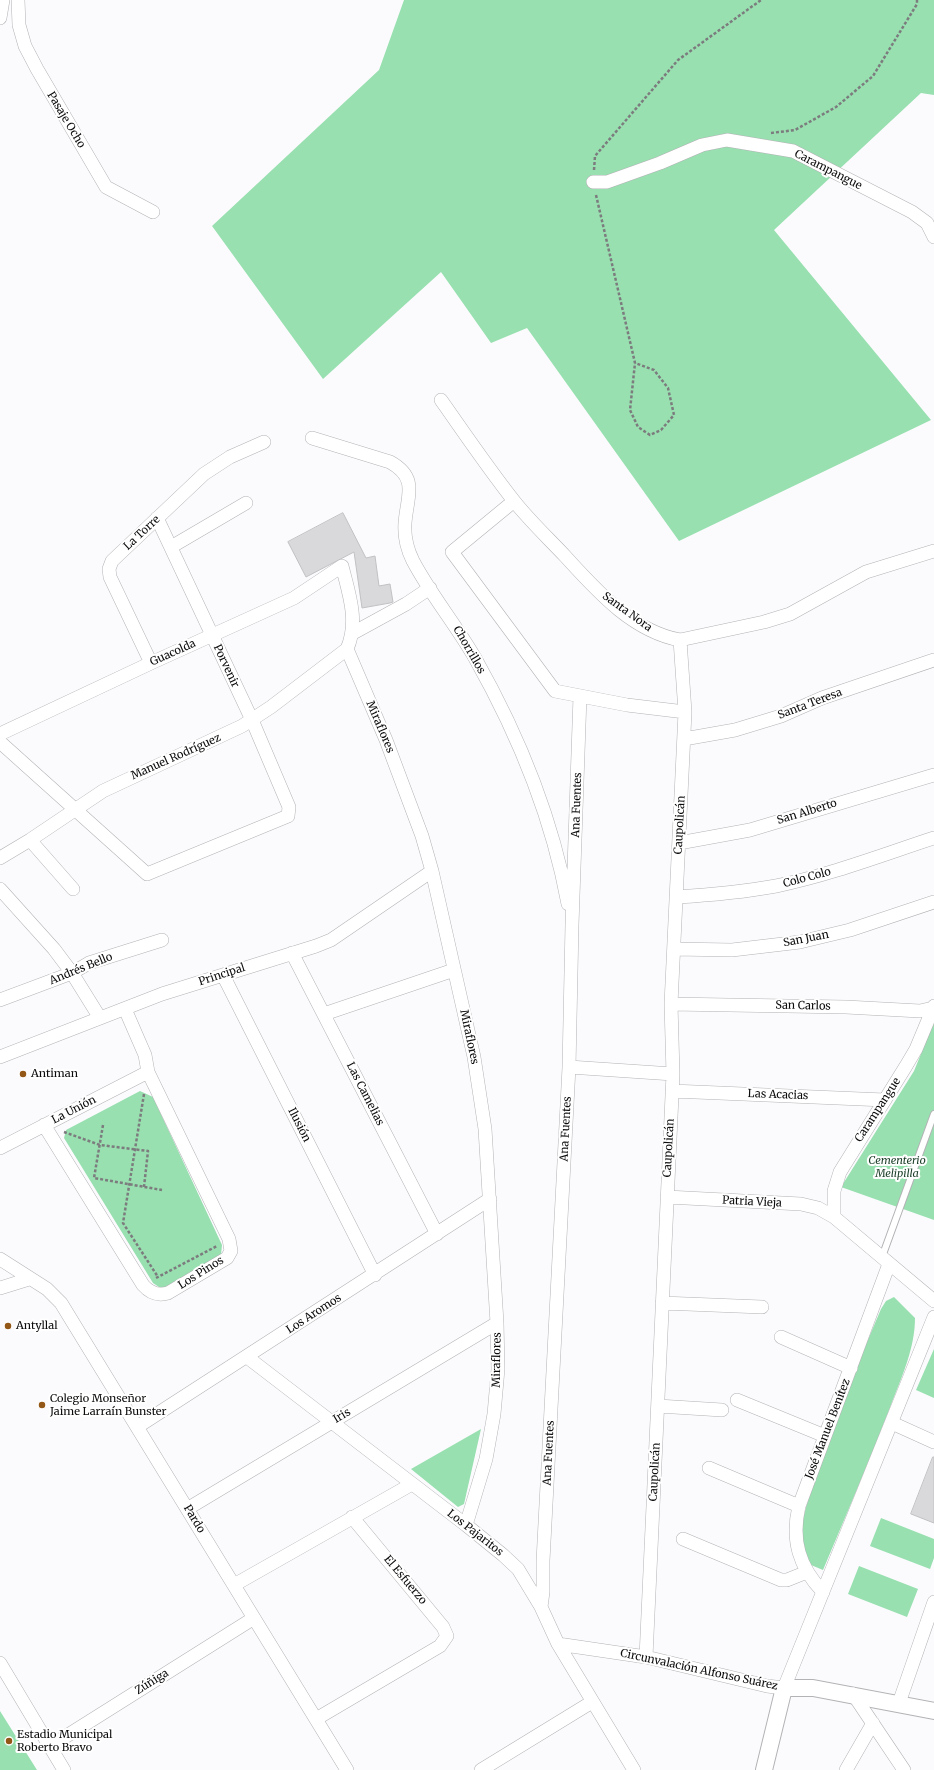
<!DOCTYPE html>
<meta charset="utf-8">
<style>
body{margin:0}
canvas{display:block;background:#fbfbfd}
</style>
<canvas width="934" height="1770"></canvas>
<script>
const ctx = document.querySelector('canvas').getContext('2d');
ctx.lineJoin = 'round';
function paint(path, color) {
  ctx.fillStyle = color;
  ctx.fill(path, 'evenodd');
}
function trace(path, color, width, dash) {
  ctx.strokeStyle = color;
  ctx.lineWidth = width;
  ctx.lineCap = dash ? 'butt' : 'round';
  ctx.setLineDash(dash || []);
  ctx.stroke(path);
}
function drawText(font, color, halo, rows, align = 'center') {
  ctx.font = font + ' Merriweather,serif';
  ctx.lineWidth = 4;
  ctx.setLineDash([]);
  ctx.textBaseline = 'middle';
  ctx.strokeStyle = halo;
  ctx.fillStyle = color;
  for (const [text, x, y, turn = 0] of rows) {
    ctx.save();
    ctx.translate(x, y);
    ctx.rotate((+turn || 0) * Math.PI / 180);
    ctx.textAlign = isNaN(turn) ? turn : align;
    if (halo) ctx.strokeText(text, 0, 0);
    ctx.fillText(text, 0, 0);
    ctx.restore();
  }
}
paint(new Path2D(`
 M404 0H934V95L921 93 774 230 931 420 679 541 527 328 491 343 441 272 323 379 212 226 379 70Z
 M934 1022V1220L841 1187 914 1071Z
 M140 1091 153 1097 222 1245 221 1255 162 1289 153 1283 64 1138 66 1130Z
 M894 1297 915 1318C915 1348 902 1376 891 1405 870 1460 846 1515 823 1570L811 1565C806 1556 802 1547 802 1536 801 1517 809 1498 815 1480 833 1422 857 1366 881 1309L886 1301Z
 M934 1349V1398L916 1390Z
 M481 1429 464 1504 458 1507 411 1469Z
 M881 1518 934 1539V1558L930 1569 870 1546Z
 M859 1566 918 1589 907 1617 848 1594Z
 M0 1711 37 1770H0Z`), '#98e0b0');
const building = new Path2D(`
 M343 513 366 558 375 556 379 586 390 584 393 602 390 603 362 608 354 552 306 577 288 542Z
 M933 1457H934V1523L911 1514Z`);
paint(building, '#d9d9dc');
trace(building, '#c1c1c4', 1);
const service = new Path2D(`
 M882 1257 934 1114`);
const minor = new Path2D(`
 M18 0 19 25 25 46 37 69 106 187 153 212
 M0 18 3 0
 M593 182H607L660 163 702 145 727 140 793 151 912 212 927 223 934 237
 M441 400C465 434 488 468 514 501 529 520 548 538 565 556 597 591 632 631 680 640L764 622 790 614 866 572 934 551
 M312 438 390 462C419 478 407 496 405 523 404 536 407 549 413 561 431 595 456 625 475 658 518 734 552 817 568 904
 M514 501 452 552 555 691 627 705 685 712
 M171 547 246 503
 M353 633 406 604 430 588
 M151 663 110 577 109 569 112 561 204 474 230 457 264 442
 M0 734 151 663 294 598 342 566C349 594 359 621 347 649L386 740 422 836 432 871 474 1057 485 1129 497 1323 498 1369 494 1414 486 1459 466 1525
 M684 739 735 730 781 716 822 698 934 660
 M0 742 147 874 288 816 289 807 252 720 157 518
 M30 840 73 889
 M679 843 750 830 934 775
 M0 858 30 840 103 791 242 726 271 707 347 649
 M0 889 54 949 72 973 100 1018
 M676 897C710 895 743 892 776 886 830 875 882 855 934 838
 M674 949 732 950 800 942 850 930 934 902
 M292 953 437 1234
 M223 975 375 1275
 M0 1000 72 973 89 963 162 940
 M671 1004 846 1007 920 1011 933 1008
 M324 1014 454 970
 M0 1057 162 994 316 946 331 940 432 871
 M569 1067 673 1074
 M672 1091 885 1100
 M44 1125 143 1285C150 1293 158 1296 168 1293L227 1258 231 1251 229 1239 148 1072 145 1055 125 1009
 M0 1148 148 1072
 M667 1197 801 1204 818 1208 834 1217 934 1301
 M834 1217V1191L840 1172 906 1066 916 1049 934 1006
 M0 1259 47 1289 61 1303 347 1770
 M0 1288 29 1279
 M662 1303 762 1307
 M781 1337 851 1368
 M247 1357 466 1525 503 1555 518 1569 541 1607 558 1644 634 1770
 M737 1400 825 1436
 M658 1406 722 1410
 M892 1423 934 1442
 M137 1427 490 1199
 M709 1468 799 1506
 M187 1509 497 1323
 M683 1539 781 1580H787L807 1572
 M234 1585 412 1484
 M823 1592C799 1567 791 1540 799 1506L889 1264
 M541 1607 543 1592V1561L569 1067 572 925 580 696
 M558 1644 646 1657 767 1686 784 1688 934 1317
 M646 1657 673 1074 671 1004 685 712 680 640
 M0 1663 64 1770
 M853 1694 904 1770
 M899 1703 934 1602
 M316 1719 440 1646 447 1636 443 1627 352 1517
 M49 1747 254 1618
 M481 1770 592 1702
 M846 1770 873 1723`);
const tertiary = new Path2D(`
 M764 1770 784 1688H813L934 1711`);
trace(service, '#b3b3b6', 8);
trace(minor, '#b3b3b6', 14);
trace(tertiary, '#b3b3b6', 18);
trace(new Path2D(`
 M771 133 795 130 836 107 873 76 917 4V0
 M594 170 595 156 678 60 761 0
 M596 195 635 363 630 410 638 427 650 435 661 430 674 415 668 388 654 370 635 363
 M144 1094 123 1223 158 1277
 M103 1125 94 1178 162 1190
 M64 1132 100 1145 148 1151 144 1187
 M156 1278 217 1246`), '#7c7c7e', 2.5, [3, 2]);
trace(service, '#fff', 6);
trace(minor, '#fff', 13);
trace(tertiary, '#fff', 16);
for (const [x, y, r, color] of [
 [23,1074,4,"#935817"],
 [8,1326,4,"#935817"],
 [42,1405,4,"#935817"],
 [9,1741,4,"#935817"]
]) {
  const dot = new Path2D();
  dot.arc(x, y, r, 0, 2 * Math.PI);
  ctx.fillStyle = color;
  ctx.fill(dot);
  trace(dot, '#fff', 1.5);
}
drawText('11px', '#0c0c0d', '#fff', [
 ["Pasaje Ocho",66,120,59],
 ["Carampangue",828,170,27],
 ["La Torre",142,533,-43],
 ["Santa Nora",627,612,36],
 ["Chorrillos",469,650,60],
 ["Guacolda",173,653,-24],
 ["Porvenir",226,666,65],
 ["Santa Teresa",810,704,-21],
 ["Miraflores",380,727,67],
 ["Manuel Rodríguez",176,757,-24],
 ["Ana Fuentes",577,805,-88],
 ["San Alberto",807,812,-17],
 ["Caupolicán",680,825,-87],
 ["Colo Colo",807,878,-15],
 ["San Juan",806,939,-11],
 ["Andrés Bello",81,969,-22],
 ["Principal",222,975,-18],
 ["San Carlos",803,1006,1],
 ["Miraflores",469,1037,78],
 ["Las Camelias",365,1094,63],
 ["Las Acacias",778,1095,2],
 ["La Unión",74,1110,-27],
 ["Carampangue",878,1110,-57],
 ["Ilusión",299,1125,63],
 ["Ana Fuentes",566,1129,-87],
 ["Caupolicán",669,1148,-87],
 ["Patria Vieja",752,1202,3],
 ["Los Pinos",201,1273,-32],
 ["Los Aromos",314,1314,-33],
 ["Miraflores",497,1360,-89],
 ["Iris",342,1416,-31],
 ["José Manuel Benítez",828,1429,-69],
 ["Ana Fuentes",549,1453,-87],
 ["Caupolicán",655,1472,-87],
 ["Pardo",194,1519,59],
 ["Los Pajaritos",475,1533,38],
 ["El Esfuerzo",405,1580,50],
 ["Circunvalación Alfonso Suárez",699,1670,12],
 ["Zúñiga",152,1682,-32]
]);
drawText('11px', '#0c0c0d', '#fff', [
 ["Antiman",31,1074],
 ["Antyllal",16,1326],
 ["Colegio Monseñor",50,1399],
 ["Jaime Larraín Bunster",50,1412],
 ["Estadio Municipal",17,1735],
 ["Roberto Bravo",17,1748]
], 'left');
drawText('italic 11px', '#1b3e28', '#fff', [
 ["Cementerio",897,1161],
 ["Melipilla",897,1174]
]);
</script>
